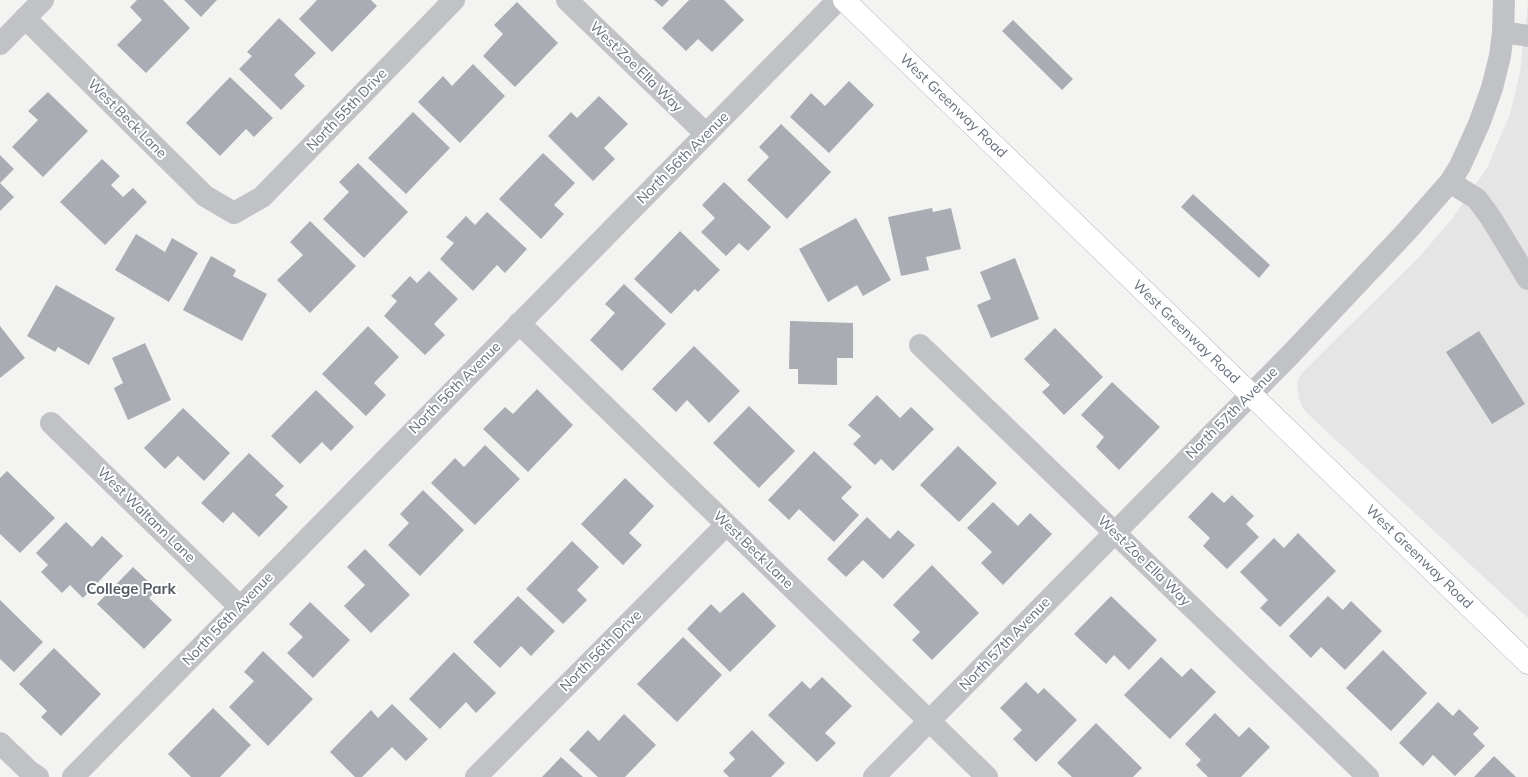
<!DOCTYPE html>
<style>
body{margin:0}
canvas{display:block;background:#f3f4f1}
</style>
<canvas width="1528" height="777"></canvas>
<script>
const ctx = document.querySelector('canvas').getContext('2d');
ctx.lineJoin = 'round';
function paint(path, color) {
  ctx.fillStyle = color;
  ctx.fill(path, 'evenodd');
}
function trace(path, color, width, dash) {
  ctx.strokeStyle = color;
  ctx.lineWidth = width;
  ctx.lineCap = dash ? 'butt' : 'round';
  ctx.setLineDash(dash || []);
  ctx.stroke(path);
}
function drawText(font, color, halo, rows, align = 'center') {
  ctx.font = font + ' Mulish,sans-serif';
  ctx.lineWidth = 4;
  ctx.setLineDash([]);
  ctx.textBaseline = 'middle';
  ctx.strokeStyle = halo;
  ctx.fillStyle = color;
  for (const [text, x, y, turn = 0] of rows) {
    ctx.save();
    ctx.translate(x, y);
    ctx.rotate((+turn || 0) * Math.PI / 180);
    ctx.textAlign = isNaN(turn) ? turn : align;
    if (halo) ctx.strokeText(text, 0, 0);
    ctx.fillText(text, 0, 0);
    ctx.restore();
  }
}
paint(new Path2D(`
 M1528 2V618L1310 416 1303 408 1299 399 1297 382 1302 373 1419 257 1452 219 1487 168 1510 114 1520 72Z`), '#e4e5e4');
paint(new Path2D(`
 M137 0H163L190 28 146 73 117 45 142 20 130 7Z
 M184 0H217L201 17Z
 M317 0H371L377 6 332 52 299 19Z
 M654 0H669L662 7Z
 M689 0H724L744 20 712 52 698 39 686 51 662 28Z
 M517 2 558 43 515 87 483 56 503 34 494 25Z
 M279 18 316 53 294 75 305 86 281 110 239 69 252 56 247 52Z
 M1013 20 1073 79 1062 90 1002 31Z
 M473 64 505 96 460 143 418 102 443 76 452 86Z
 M230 77 273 118 254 137 246 129 220 156 186 123Z
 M849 81 874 105 829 153 790 117 811 93 825 106Z
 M48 92 88 131 43 177 12 147 38 120 28 111Z
 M599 96 628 124 604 148 615 159 593 181 548 136 571 112 577 118Z
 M413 112 450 148 406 194 368 158Z
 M781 124 831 172 787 219 747 180 769 157 759 147Z
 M543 153 575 183 554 205 564 214 541 239 499 199Z
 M0 155 14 169 0 183 14 197 0 211Z
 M102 159 120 176 111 185 123 197 133 188 147 202 105 245 60 202Z
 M358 163 408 212 364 258 323 219 349 192 339 182Z
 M724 182 771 227 748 251 739 243 726 256 701 232 715 218 702 205Z
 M1193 194 1270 265 1259 278 1181 207Z
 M932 208 933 212 951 208 961 249 926 257 929 270 901 276 888 217Z
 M487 212 527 249 505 273 497 265 473 291 440 259 454 243 446 237 466 216 475 225Z
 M856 218 891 280 863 296 857 285 828 302 799 249Z
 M310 221 356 266 310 313 277 280 303 255 290 242Z
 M680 231 720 270 698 292 695 289 671 314 634 279Z
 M136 234 165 252 172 238 198 253 169 302 115 270Z
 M211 256 236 270 233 276 267 294 242 341 183 310Z
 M1015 258 1039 319 991 338 977 305 991 299 980 272Z
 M429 271 458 299 434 324 445 335 425 355 384 316 397 301 391 296 410 276 417 283Z
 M624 284 666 324 622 371 590 340 615 313 605 304Z
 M56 285 115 318 89 365 58 347 55 352 27 336Z
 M790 321 853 323V358H837V385L798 384V369H789Z
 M0 326 25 358 0 378Z
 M368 326 399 357 374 383 386 395 366 416 322 374Z
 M1055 328 1103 377 1064 415 1042 392 1050 385 1024 359Z
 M1479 331 1525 404 1492 424 1446 352Z
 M145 343 171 400 128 420 114 388 123 383 112 358Z
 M694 346 740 391 709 423 687 400 676 412 652 389Z
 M1112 382 1160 427 1119 470 1096 447 1104 437 1081 415Z
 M537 389 573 425 528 472 483 429 505 407 513 414Z
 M316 390 354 427 331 451 322 442 300 464 271 436Z
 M877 395 900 418 911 407 934 429 893 471 881 459 875 465 853 444 861 436 848 425Z
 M749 406 795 451 759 488 713 443Z
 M183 408 230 453 204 481 178 456 165 469 144 448Z
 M485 445 520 479 475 525 431 483 455 458 464 467Z
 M958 446 997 483 959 522 920 485Z
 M814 451 852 487 841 498 859 515 834 542 799 509 789 520 768 500Z
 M249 453 284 486 275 495 288 507 259 537 233 512 223 523 201 503Z
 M7 471 55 518 20 553 0 534V478Z
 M625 478 654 506 629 533 642 545 623 565 581 524Z
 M423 490 464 530 420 576 388 545 409 523 400 514Z
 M1212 492 1224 503 1232 495 1254 516 1246 524 1259 537 1227 569 1203 546 1210 538 1188 517Z
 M993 502 1018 526 1030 513 1052 534 1003 585 981 563 992 552 967 528Z
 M867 517 890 539 898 530 915 545 883 579 863 560 846 577 827 559Z
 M66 522 92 547 102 536 123 556 83 598 70 585 62 593 41 572 48 565 36 553Z
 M1298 533 1336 571 1280 627 1260 608 1268 600 1240 572 1274 538 1284 548Z
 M572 541 599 567 577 590 587 600 563 624 526 589Z
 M365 549 410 595 371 633 344 606 365 585 347 567Z
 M932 565 979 613 932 660 912 640 920 632 893 605Z
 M133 567 157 590 149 598 172 620 144 649 97 604Z
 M743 592 776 626 730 672 687 629 711 604 720 613Z
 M518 596 555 631 531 656 521 646 500 668 473 642Z
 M1111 596 1157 640 1129 670 1114 655 1106 664 1074 634Z
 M1328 596 1343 610 1351 601 1382 631 1345 670 1321 647 1311 658 1289 636Z
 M0 600 43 642 14 672 0 659Z
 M310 602 350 640 313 678 287 653 303 637 289 624Z
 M683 637 722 675 677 722 637 684Z
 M54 648 101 694 61 736 41 717 47 711 19 684Z
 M1383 650 1427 693 1391 731 1346 688Z
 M263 651 313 699 268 746 229 707 254 681 244 672Z
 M454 652 496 693 476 713 466 702 440 729 409 699Z
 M1161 657 1182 677 1191 668 1216 692 1170 739 1124 695Z
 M822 677 852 706 825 733 836 743 817 762 768 715 802 681 810 689Z
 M1026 682 1038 694 1044 688 1077 720 1036 762 1013 739 1022 730 1000 708Z
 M1438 702 1453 716 1459 709 1479 728 1473 734 1485 746 1455 776 1433 755 1423 766 1399 743Z
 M392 704 428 739 406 761 392 747 362 777H355L330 752 371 710 378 718Z
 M213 708 251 745 220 777H191L168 754Z
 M1215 713 1239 737 1249 727 1270 747 1241 777H1208L1196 765 1201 760 1185 744Z
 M624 714 656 745 625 777H598L569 750 588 730 599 741Z
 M1096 723 1142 768 1133 777H1072L1057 763Z
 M752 730 785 763 771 777H729L723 771 735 759 729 753Z
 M1494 756 1516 777H1474Z
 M561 757 583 777H542Z`), '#a9adb3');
const major = new Path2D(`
 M844 0 1528 663`);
trace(major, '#b1b4b8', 23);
trace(new Path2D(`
 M567 0 706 134
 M25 18 205 196 234 213 262 197 454 0
 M1503 32 1528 36
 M0 44 43 0
 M1450 182 1477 199 1491 218 1528 279
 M519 323 987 777
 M920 345 1368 777
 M51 423 240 607
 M0 743 29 771 38 777
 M73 777 838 0
 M476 777 726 525
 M874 777 1291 354 1406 232 1450 182 1460 166 1479 124 1492 88 1500 56 1503 32 1504 0`), '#c0c2c5', 22);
trace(major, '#fff', 22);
drawText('14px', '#67707e', '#fff', [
 ["West Zoe Ella Way",636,67,44],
 ["West Greenway Road",953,106,44],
 ["North 55th Drive",347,110,-46],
 ["West Beck Lane",127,119,45],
 ["North 56th Avenue",683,158,-45],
 ["West Greenway Road",1186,332,44],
 ["North 56th Avenue",455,388,-45],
 ["North 57th Avenue",1232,413,-45],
 ["West Waltann Lane",146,515,44],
 ["West Beck Lane",753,550,44],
 ["West Greenway Road",1419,557,44],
 ["West Zoe Ella Way",1144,561,44],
 ["North 56th Avenue",228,619,-46],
 ["North 57th Avenue",1005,644,-46],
 ["North 56th Drive",601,651,-45]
]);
drawText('bold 15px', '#535a64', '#fff', [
 ["College Park",131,589]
]);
</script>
